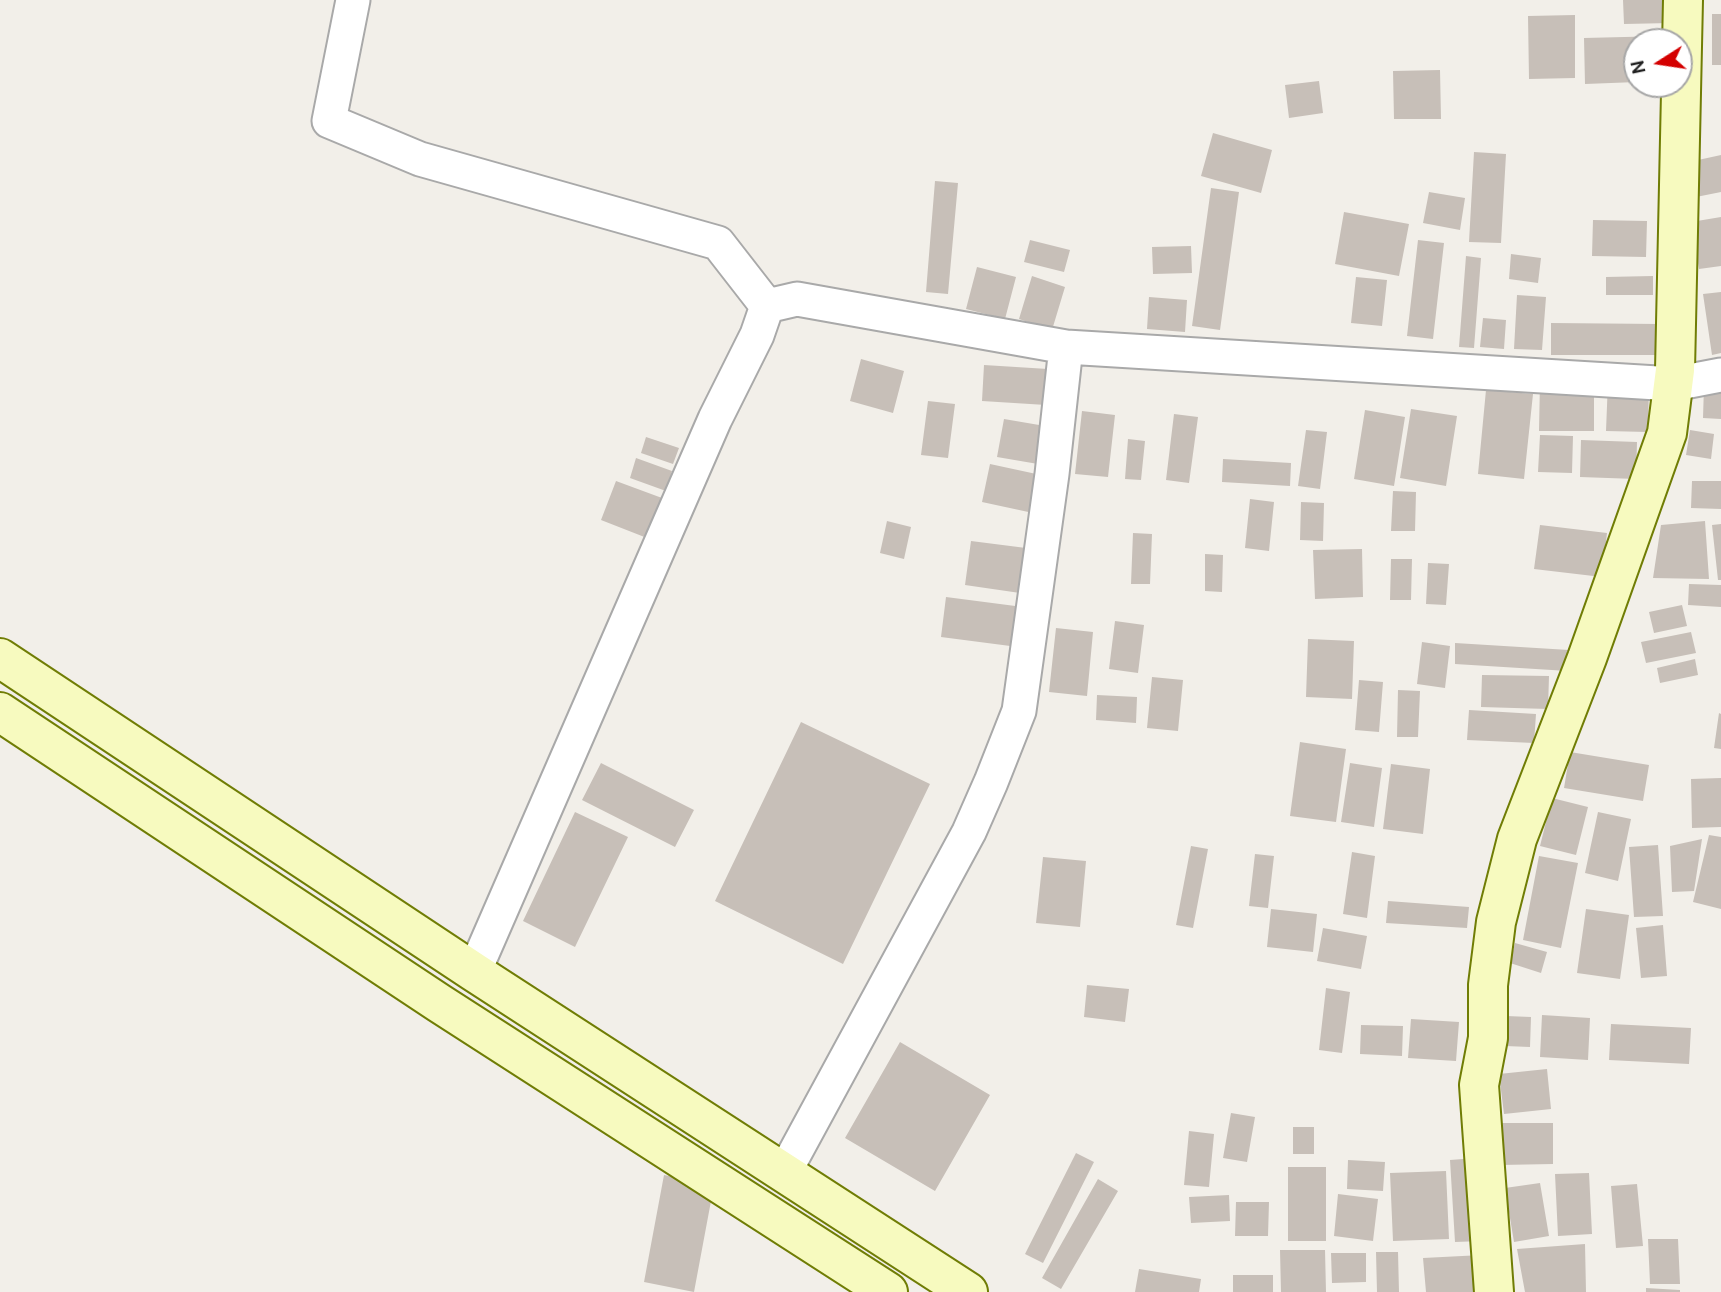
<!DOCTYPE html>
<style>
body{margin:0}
#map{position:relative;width:1721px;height:1292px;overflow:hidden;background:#f2efe9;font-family:Overpass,sans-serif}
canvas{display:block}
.north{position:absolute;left:1623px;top:28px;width:70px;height:70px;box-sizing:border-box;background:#fff;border:2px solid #a7a7a7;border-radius:50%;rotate:258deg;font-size:19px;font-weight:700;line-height:28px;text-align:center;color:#222}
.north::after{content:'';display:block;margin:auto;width:24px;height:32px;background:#d40000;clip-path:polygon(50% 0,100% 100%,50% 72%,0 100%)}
</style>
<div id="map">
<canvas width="1721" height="1292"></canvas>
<div class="north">N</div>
</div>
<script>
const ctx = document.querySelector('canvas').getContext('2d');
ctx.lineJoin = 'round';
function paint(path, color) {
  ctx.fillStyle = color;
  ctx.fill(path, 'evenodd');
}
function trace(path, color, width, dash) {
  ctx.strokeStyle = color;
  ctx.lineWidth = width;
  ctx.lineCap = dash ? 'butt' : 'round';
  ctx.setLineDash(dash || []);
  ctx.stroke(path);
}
paint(new Path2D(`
 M1623 0H1670L1671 23 1624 24Z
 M1712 14H1721V65H1712Z
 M1575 15V78L1529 79 1528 16Z
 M1665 36V42H1637V82L1585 84 1584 38Z
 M1440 70 1441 119H1394L1393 71Z
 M1319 81 1323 113 1289 118 1285 85Z
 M1213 133 1272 150 1261 193 1201 176Z
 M1474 152 1506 154 1501 243 1469 242Z
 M1721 155V192L1696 197 1689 162Z
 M935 181 958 183 948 294 926 292Z
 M1211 188 1239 192 1220 330 1192 326Z
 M1429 192 1465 198 1460 230 1423 223Z
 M1344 212 1409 224 1399 276 1335 264Z
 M1721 217V266L1699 269 1691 222Z
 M1593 220 1647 221 1646 257 1592 256Z
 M1030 240 1070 250 1064 272 1024 262Z
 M1418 240 1444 243 1433 339 1407 336Z
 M1191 246 1192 273 1153 274 1152 247Z
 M1511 254 1541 258 1538 283 1509 279Z
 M1466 256 1481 258 1474 348 1459 347Z
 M977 267 1016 277 1005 319 966 309Z
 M1032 276 1065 287 1052 330 1019 319Z
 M1653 276V295H1606V277Z
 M1356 277 1387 280 1382 326 1351 323Z
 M1721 292V353L1712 355 1703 294Z
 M1517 295 1546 297 1542 350 1514 349Z
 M1149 297 1187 300 1185 332 1147 329Z
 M1483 318 1506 320 1504 349 1480 347Z
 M1551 323 1660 324V355H1551Z
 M861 359 904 371 893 413 850 401Z
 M984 365 1048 369 1046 405 982 401Z
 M1608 381 1649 383 1648 432 1606 431Z
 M1540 382 1594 383V431H1539Z
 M1704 386 1721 387V419L1703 418Z
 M1486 390 1533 394 1524 479 1478 474Z
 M928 401 955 404 948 458 921 455Z
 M1411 409 1457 416 1446 486 1400 478Z
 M1365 410 1405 417 1394 486 1354 479Z
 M1082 411 1115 415 1108 477 1075 474Z
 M1174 414 1198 417 1189 483 1166 480Z
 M1004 419 1045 426 1038 464 997 457Z
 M1306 430 1327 432 1320 489 1298 486Z
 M1690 430 1714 434 1711 459 1686 455Z
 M1540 435 1573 436 1572 473 1538 472Z
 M646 437 679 448 673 464 641 453Z
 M1128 439 1145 441 1141 480 1125 479Z
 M1581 440 1637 442 1636 479 1580 477Z
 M636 458 672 471 666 491 630 478Z
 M1223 459 1291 463 1290 486 1222 482Z
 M990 464 1041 475 1033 513 982 502Z
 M616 481 662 498 647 538 601 520Z
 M1692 481H1721V509L1691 508Z
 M1393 491 1416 492 1415 531H1391Z
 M1250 499 1274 502 1269 551 1245 548Z
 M1301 502 1324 503 1323 541 1300 540Z
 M887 521 911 527 904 559 880 553Z
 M1705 521 1709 579 1653 578 1661 525Z
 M1721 524V580H1718L1712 525Z
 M1540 525 1607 533 1602 577 1534 569Z
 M1133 533 1152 534 1150 584H1131Z
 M971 541 1026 548 1020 593 965 585Z
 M1362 549 1363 597 1315 599 1313 550Z
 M1205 554 1223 555 1222 592 1205 591Z
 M1391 559H1412L1411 600H1390Z
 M1428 563 1449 564 1446 605 1426 604Z
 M1689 584 1721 585V607L1688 605Z
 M946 597 1023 607 1018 647 941 637Z
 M1682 605 1687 626 1654 633 1649 612Z
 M1115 621 1144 625 1138 673 1109 669Z
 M1056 628 1093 632 1087 696 1049 692Z
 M1691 632 1696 653 1646 663 1641 642Z
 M1308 639 1354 641 1352 699 1306 697Z
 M1422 642 1450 646 1445 688 1417 684Z
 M1455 643 1569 650 1568 671 1455 664Z
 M1695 659 1698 675 1660 683 1657 668Z
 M1482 675 1549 676 1548 709 1481 707Z
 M1152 677 1183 680 1178 731 1147 728Z
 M1359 680 1383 682 1379 732 1355 730Z
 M1398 690 1420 691 1418 737H1397Z
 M1097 695 1137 697 1136 723 1096 720Z
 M1469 710 1536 714 1534 743 1467 740Z
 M1719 713 1721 714V749L1714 748Z
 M801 722 930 784 843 964 715 901Z
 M1300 742 1346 749 1336 822 1290 816Z
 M1570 752 1649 765 1643 801 1564 788Z
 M601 763 694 810 675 847 582 800Z
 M1350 763 1382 768 1374 827 1341 822Z
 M1391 764 1430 769 1423 834 1383 829Z
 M1721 778V827L1692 828 1691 779Z
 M1552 798 1588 807 1576 855 1540 846Z
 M575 812 628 837 575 947 523 921Z
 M1598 812 1631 819 1618 881 1585 873Z
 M1709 835 1721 837V909L1693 902Z
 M1702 839 1694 891 1672 892 1670 846Z
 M1658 845 1663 916 1634 917 1629 847Z
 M1191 846 1208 849 1193 928 1176 925Z
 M1352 852 1375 856 1367 918 1343 914Z
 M1255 854 1274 856 1268 908 1249 906Z
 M1539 856 1578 863 1561 948 1523 940Z
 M1043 857 1086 861 1080 927 1036 923Z
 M1388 901 1469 907 1467 928 1386 923Z
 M1271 909 1317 914 1313 952 1267 947Z
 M1586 909 1629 915 1620 979 1577 973Z
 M1663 925 1667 976 1641 978 1636 928Z
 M1323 928 1367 936 1361 969 1317 961Z
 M1515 943 1547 952 1541 973 1510 963Z
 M1087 985 1129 989 1125 1022 1084 1017Z
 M1326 988 1350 992 1342 1053 1319 1050Z
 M1542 1015 1590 1018 1588 1060 1540 1057Z
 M1506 1016 1531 1017 1530 1047 1505 1046Z
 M1411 1019 1459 1022 1456 1061 1408 1058Z
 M1611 1024 1691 1028 1689 1064 1609 1060Z
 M1361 1025 1403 1026 1402 1056 1360 1054Z
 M900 1042 990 1095 935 1191 845 1138Z
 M1547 1069 1551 1109 1504 1114 1499 1074Z
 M1231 1113 1255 1117 1247 1162 1223 1158Z
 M1499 1123H1553V1164L1500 1165Z
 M1293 1127H1314V1154H1293Z
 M1189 1131 1214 1134 1209 1187 1184 1185Z
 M1076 1153 1094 1162 1043 1263 1025 1254Z
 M1476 1158 1482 1241 1455 1242 1450 1160Z
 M1348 1160 1385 1162 1383 1191 1347 1189Z
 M1288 1167H1326V1241H1288Z
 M1446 1171 1449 1239 1393 1241 1390 1173Z
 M1589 1173 1592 1234 1558 1236 1555 1174Z
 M664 1175 714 1185 694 1292 644 1282Z
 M1098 1179 1118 1191 1061 1289 1042 1278Z
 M1540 1183 1549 1236 1514 1242 1505 1188Z
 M1637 1184 1643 1246 1616 1248 1611 1186Z
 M1338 1194 1378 1199 1373 1241 1334 1236Z
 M1229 1195 1230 1221 1191 1223 1189 1197Z
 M1236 1202H1269L1268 1236H1235Z
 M1648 1239H1678L1680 1284H1650Z
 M1585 1244 1586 1292H1525L1517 1249Z
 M1280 1250H1325L1326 1292H1281Z
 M1376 1252H1398L1399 1292H1377Z
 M1331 1253H1366V1282L1332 1283Z
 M1482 1255 1484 1292H1426L1423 1258Z
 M1139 1269 1201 1279 1199 1292H1135Z
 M1233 1275H1273V1292H1233Z
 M1646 1288 1680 1290V1292H1646Z`), '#c7bfb8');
const street = new Path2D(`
 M353 0 329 121 420 159 718 243 767 306
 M474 972 715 419 757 335 767 306 797 299 1066 347 1674 384 1721 375
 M784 1173 969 832 991 782 1019 711 1052 474 1066 347`);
const secondary = new Path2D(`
 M0 658 474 972 968 1292
 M0 712 439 1003 888 1292
 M1494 1292 1479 1085 1488 1038V985L1496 922 1517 839 1587 658 1667 433 1675 370 1683 0`);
trace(street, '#a9a9a9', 37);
trace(secondary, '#707d05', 42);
trace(street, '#fff', 33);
trace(secondary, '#f7fabf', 38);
</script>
